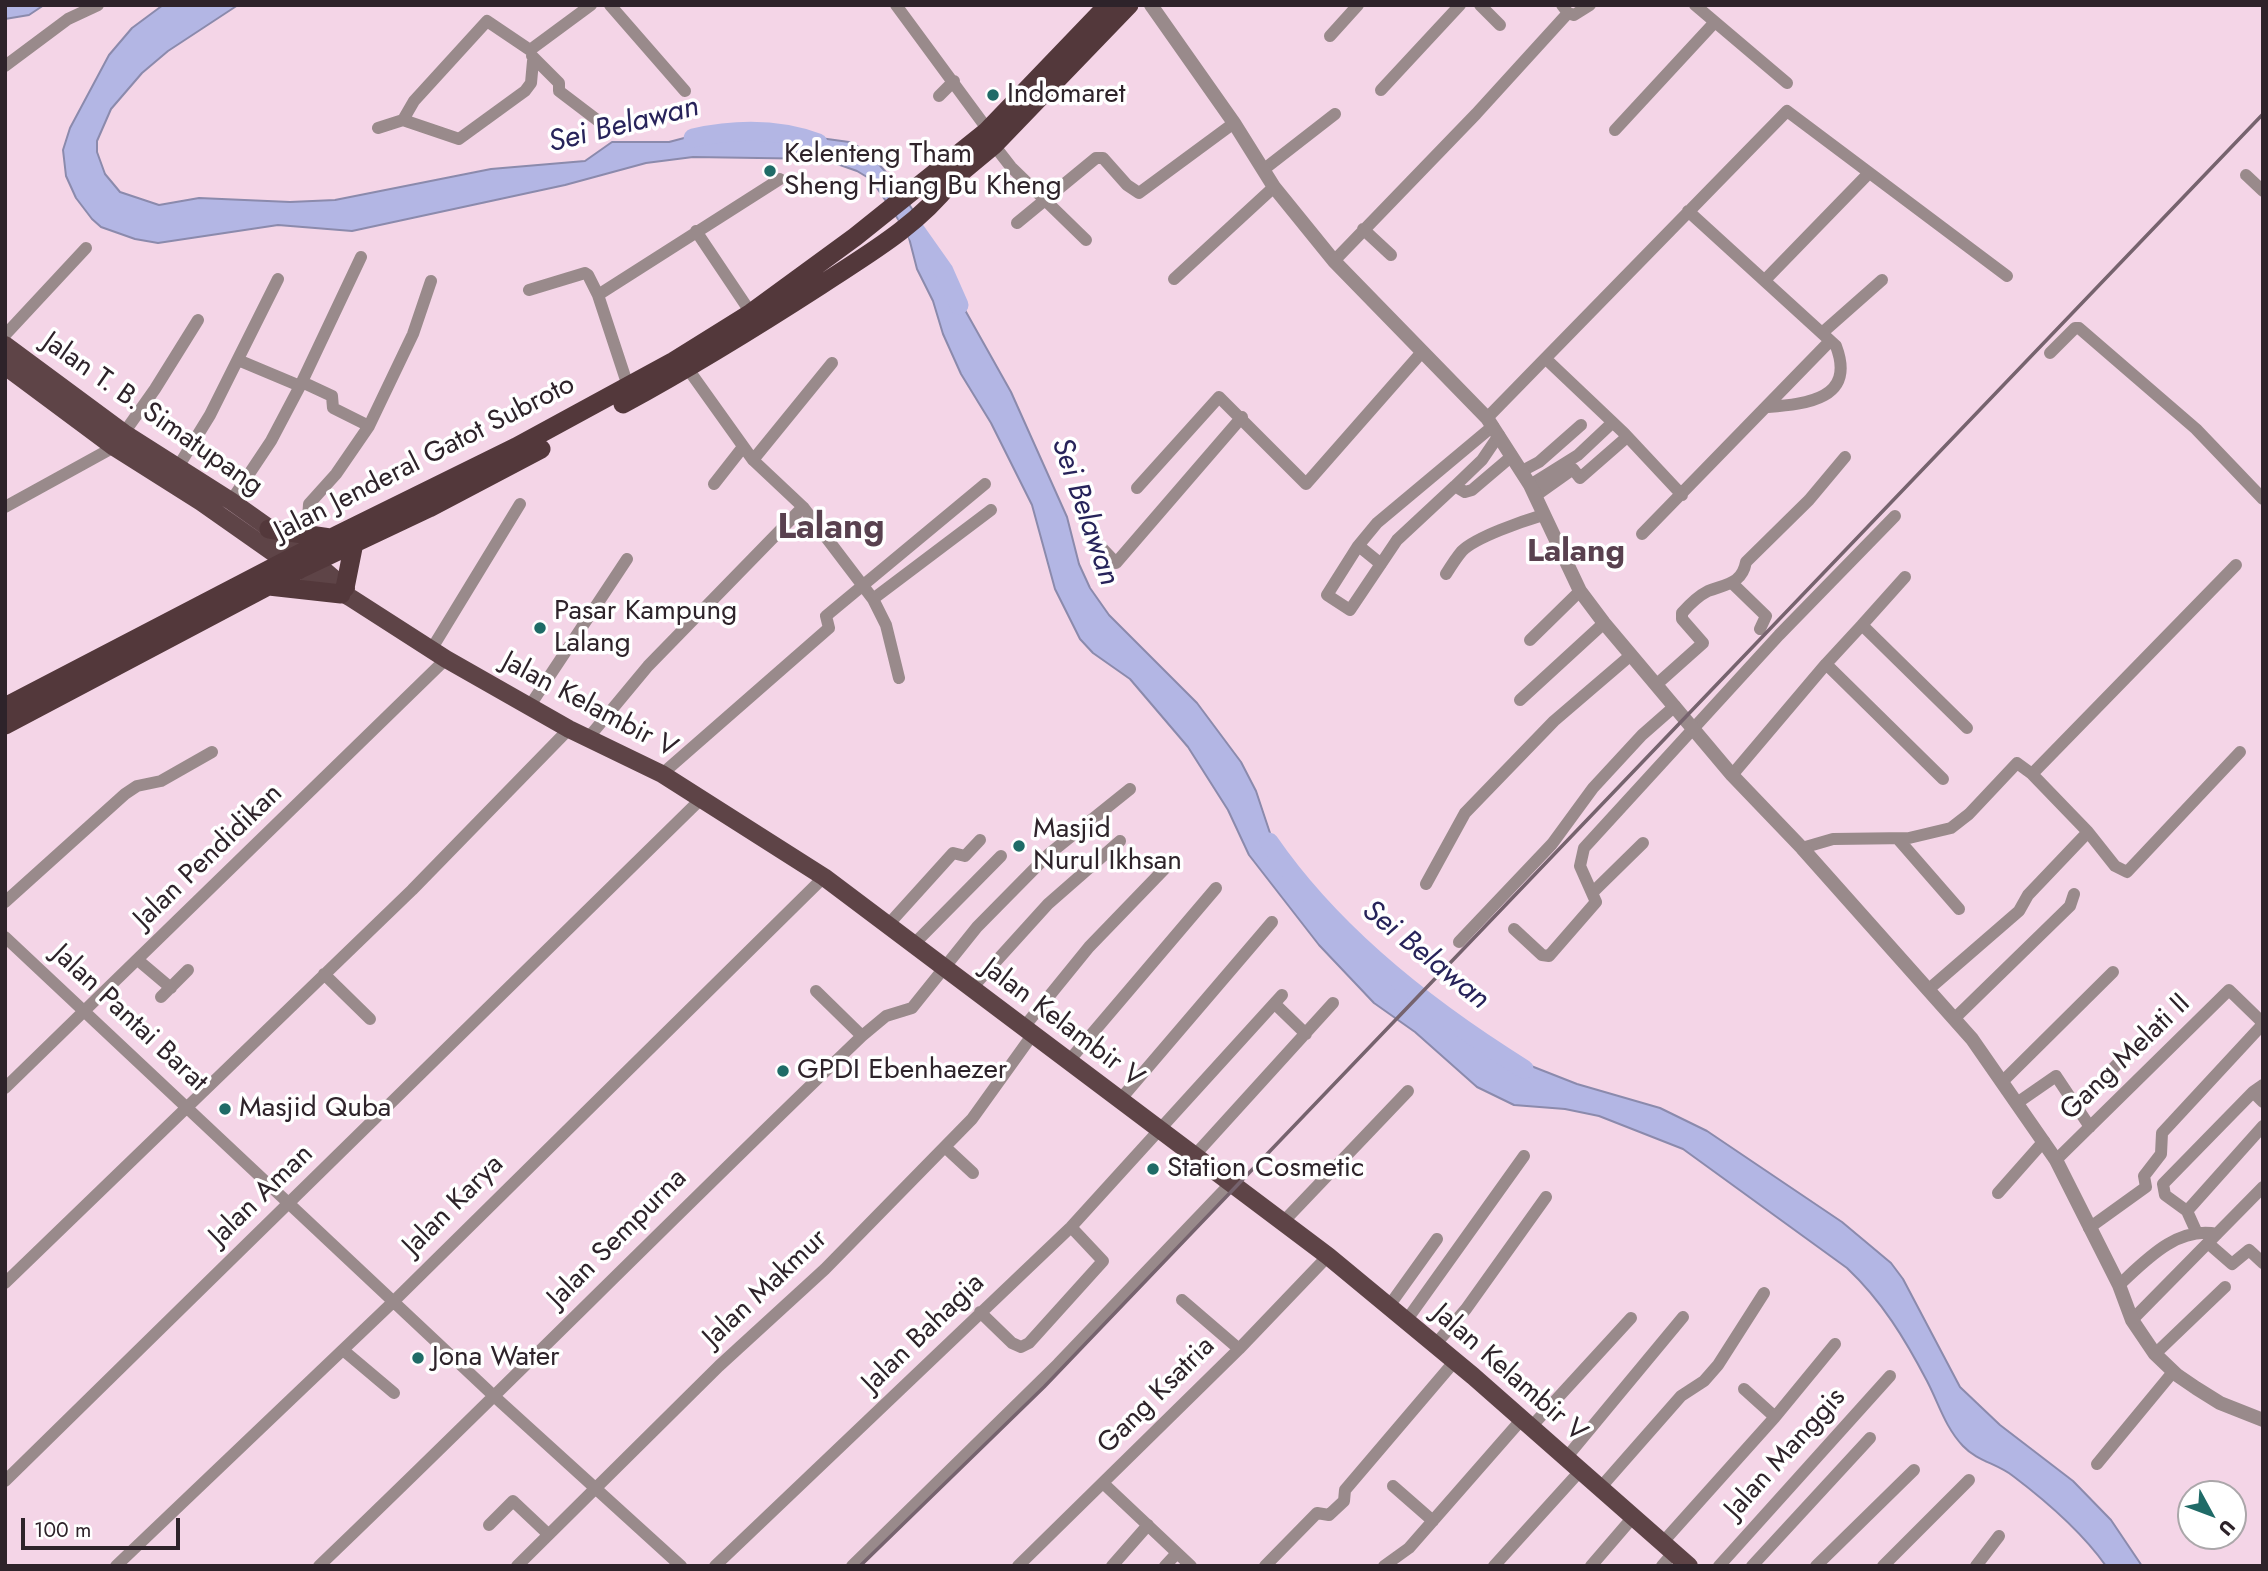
<!DOCTYPE html>
<style>
body{margin:0}
#map{position:relative;width:2268px;height:1571px;overflow:hidden;background:#f4d5e7;font-family:Jost,sans-serif}
canvas{display:block}
.frame{position:absolute;inset:0;border:7px solid #2e232a;pointer-events:none}
.north{position:absolute;left:2177px;top:1480px;width:70px;height:70px;box-sizing:border-box;background:#fff;border:2px solid #aba7aa;border-radius:50%;rotate:131deg;font-size:19px;font-weight:700;line-height:28px;text-align:center;color:#2e232a}
.north::after{content:'';display:block;margin:auto;width:24px;height:32px;background:#1f6b67;clip-path:polygon(50% 0,100% 100%,50% 72%,0 100%)}
.scale{position:absolute;left:21px;top:1518px;width:159px;height:32px;box-sizing:border-box;border:4px solid #2e232a;border-top:0;padding-left:9px;font-size:21px;line-height:24px;white-space:nowrap;color:#2e232a;-webkit-text-stroke:5px #fff;paint-order:stroke}
</style>
<div id="map">
<canvas width="2268" height="1571"></canvas>
<div class="frame"></div>
<div class="north">U</div>
<div class="scale">100 m</div>
</div>
<script>
const ctx = document.querySelector('canvas').getContext('2d');
ctx.lineJoin = 'round';
function paint(path, color) {
  ctx.fillStyle = color;
  ctx.fill(path, 'evenodd');
}
function trace(path, color, width, dash) {
  ctx.strokeStyle = color;
  ctx.lineWidth = width;
  ctx.lineCap = dash ? 'butt' : 'round';
  ctx.setLineDash(dash || []);
  ctx.stroke(path);
}
function drawText(font, color, halo, rows, align = 'center') {
  ctx.font = font + ' Jost,sans-serif';
  ctx.lineWidth = 7;
  ctx.setLineDash([]);
  ctx.textBaseline = 'middle';
  ctx.strokeStyle = halo;
  ctx.fillStyle = color;
  for (const [text, x, y, turn = 0] of rows) {
    ctx.save();
    ctx.translate(x, y);
    ctx.rotate((+turn || 0) * Math.PI / 180);
    ctx.textAlign = isNaN(turn) ? turn : align;
    if (halo) ctx.strokeText(text, 0, 0);
    ctx.fillText(text, 0, 0);
    ctx.restore();
  }
}
const water = new Path2D(`
 M5 5H44L29 15 5 19Z
 M163 5H238L168 51 142 73 111 109 97 141V152L105 174 120 192 159 205 199 198 290 202 335 200 491 169 585 161 612 142H669L703 133 820 138 849 142 868 152 891 178 921 222 923 247 947 278 1011 392 1067 517 1079 564 1090 588 1109 615 1197 703 1241 762 1256 791 1273 842 1297 883 1396 978 1456 1025 1498 1053 1577 1084 1660 1108 1707 1131 1842 1222 1891 1263 1903 1279 1960 1387 2000 1425 2073 1481 2111 1520 2142 1566H2106C2082 1532 2046 1501 2013 1476 1998 1464 1977 1461 1963 1446 1945 1427 1939 1404 1927 1381 1905 1339 1882 1301 1847 1268L1683 1149 1599 1116 1565 1109 1514 1105 1477 1087 1415 1032 1374 1003 1319 945 1249 855 1228 810 1188 747 1130 679 1093 653 1080 639 1055 589 1032 505 991 423 961 374 943 334 933 301 917 269 908 234 875 185 867 177 857 171 823 159 693 157 646 163 565 185 352 231 278 225 158 243 135 239 101 227 92 219 76 198 66 176 63 150 70 128 109 55 132 28Z`);
paint(water, '#b3b6e4');
trace(water, '#8b8aac', 2);
trace(new Path2D(`
 M693 138C734 129 778 128 818 143
 M908 220 944 271 959 305
 M1269 842C1333 935 1429 1010 1524 1069`), '#b3b6e4', 19);
trace(new Path2D(`
 M610 5 685 91
 M896 5 988 130
 M1480 5 1500 25
 M1562 5 1568 13 1574 15 1590 5
 M1695 5 1787 83
 M1330 36 1358 5
 M532 56 559 83V91L605 126
 M5 66 68 19 98 5
 M1381 90 1460 5
 M939 96 954 81
 M403 120 414 101 487 21 530 50 591 5
 M378 128 403 120 459 139 525 91 531 83 533 61
 M1615 130 1714 23
 M990 140 1011 167 1086 240
 M1263 170 1335 114
 M2246 175 2263 191
 M1688 211 1836 346C1856 399 1807 404 1768 407
 M1017 223 1096 158H1103L1127 185 1139 193 1234 123
 M1363 229 1391 255
 M696 231 751 313
 M1334 261 1476 114 1568 13
 M1174 279 1274 187
 M1765 280 1869 173
 M529 290 585 273 588 275 598 295 628 386
 M598 295 780 179
 M1822 333 1882 280
 M5 335 86 248
 M2050 353 2075 328H2079L2196 429 2263 499
 M1546 359 1624 433 1682 495
 M238 360 300 386
 M688 369 753 460 803 507 873 599 886 625 899 678
 M302 382 332 396 333 408 369 426
 M1487 418 1787 111 2007 276
 M1493 426 1377 523 1358 546 1327 595 1350 610 1397 540 1455 486 1465 492 1472 490 1512 456
 M753 460 832 363
 M178 467 210 415 278 279
 M1522 471 1539 462 1581 425
 M714 484 743 447
 M1456 485 1482 460 1499 435
 M1530 485 1578 455 1612 423
 M1137 488 1219 397 1306 484 1422 352
 M1535 496 1573 469 1580 478 1627 437
 M231 501 271 441 300 386 361 257
 M5 507 114 447 155 389 198 320
 M1642 534 1830 341
 M307 536 309 504 336 474 369 426 413 334 431 281
 M1096 542 1116 563 1242 417
 M1360 547 1381 564
 M1446 574C1451 566 1456 558 1462 551 1476 537 1523 521 1543 515
 M1733 584 1766 616 1760 629
 M873 599 991 510
 M1862 625 1905 577
 M1530 640 1580 591
 M431 650 520 504
 M1826 664 1862 625 1967 728
 M1657 684 1703 643 1682 619V613C1689 605 1698 596 1708 591 1726 584 1742 584 1746 562L1809 500 1845 457
 M1520 700 1604 623
 M529 707 627 559
 M589 737 648 666 803 507
 M662 774 829 628 826 616 985 484
 M2032 774 2236 565
 M1732 775 1826 664 1943 779
 M2088 832 2115 866 2127 872 2240 752
 M1898 839 1959 909
 M1802 848 1833 839 1909 838 1951 828 1969 814 2017 763 2032 774 2088 832 2028 895 2019 911 1929 989
 M1426 884 1465 813 1554 721 1631 655
 M1592 893 1643 843
 M5 902 125 794 137 786 161 781 212 752
 M887 926 953 853 965 856 980 840
 M1514 929 1542 955 1549 956 1596 902 1580 866 1584 848 1779 635 1895 516
 M5 937 495 1397 681 1566
 M1459 942 1552 844 1593 788 1642 735 1675 706
 M913 945 1001 856
 M139 961 171 988
 M324 974 370 1019
 M971 989 1048 904 1120 841
 M816 991 862 1036
 M161 997 188 970
 M1275 1004 1306 1034
 M1956 1017 2070 906 2074 894
 M1024 1027 1089 947 1174 859
 M1068 1062 1216 888
 M2002 1082 2113 972
 M2263 1085 2253 1092 2263 1102
 M5 1088 446 659
 M1119 1101 1272 922
 M2017 1103 2056 1076 2090 1127
 M2077 1106 2128 1053
 M945 1147 973 1173
 M1194 1156 1333 1003
 M2056 1160 2229 990 2263 1023
 M1998 1193 2044 1141
 M2187 1211 2165 1195 2163 1184 2253 1092
 M1283 1222 1408 1091
 M2089 1228 2146 1187 2144 1176 2161 1154 2162 1133 2263 1024
 M2196 1231 2187 1211 2263 1126
 M2209 1244 2232 1264 2249 1250 2263 1263
 M5 1283 412 890 569 729
 M2119 1285C2146 1260 2177 1226 2217 1234
 M1182 1300 1239 1349
 M1389 1306 1437 1239
 M980 1312 1012 1343 1021 1347 1029 1343 1103 1261 1071 1227
 M2132 1320 2263 1187
 M1406 1321 1524 1156
 M1434 1346 1466 1309 1546 1197
 M343 1350 394 1393
 M2155 1354 2225 1287
 M1775 1417 1835 1344
 M1531 1427 1631 1318
 M1566 1458 1683 1317
 M2097 1464 2173 1372
 M5 1481 702 798
 M1104 1484 1191 1566
 M1393 1486 1433 1521
 M1601 1487 1681 1396 1704 1381 1718 1365 1764 1293
 M489 1525 513 1501 548 1534
 M1663 1542 1775 1417 1744 1389
 M116 1566 393 1302 824 877
 M319 1566C502 1391 679 1211 862 1036L886 1016 912 1008 977 927 1049 854 1130 789
 M517 1566 719 1366 825 1269 972 1119 1033 1034
 M715 1566 1071 1227 1282 995
 M852 1566 1058 1364 1232 1182
 M1018 1566 1239 1349 1328 1256
 M1112 1566 1148 1525
 M1165 1566 1177 1553
 M1265 1566 1317 1513 1329 1515 1344 1501 1345 1490 1454 1362
 M1384 1566 1409 1548 1522 1419
 M1494 1566 1581 1470
 M1591 1566 1634 1516
 M1662 1566 1674 1552
 M1719 1566 1890 1376
 M1752 1566 1870 1438
 M1816 1566 1914 1470
 M1883 1566 1969 1480
 M1976 1566 1999 1536`), '#998a8b', 12);
trace(new Path2D(`
 M1151 5 1234 123 1274 187 1334 261 1487 418 1530 485 1580 591 1604 623 1732 775 1802 848 1972 1039 2056 1160 2119 1285 2132 1320 2155 1354 2177 1375 2196 1388 2220 1403 2263 1420`), '#998a8b', 14);
trace(new Path2D(`
 M5 345 124 433 231 501 303 552 346 589
 M5 366 114 447 201 502 285 561 351 598 446 659 569 729 662 774 824 877 1328 1256 1473 1376 1689 1566`), '#5e4447', 18);
trace(new Path2D(`
 M941 189 994 145 1129 5
 M623 404C691 367 756 327 821 285 868 254 916 227 951 182
 M269 529 330 538
 M269 586 341 594
 M345 588 354 543
 M5 707 303 552 516 447 674 361 751 313 855 237 986 132 1108 5
 M5 725 300 569 429 508 541 449`), '#53383b', 19);
trace(new Path2D(`
 M860 1566 1044 1387 2263 114`), '#76636e', 3.5);
for (const [x, y, r, color] of [
 [993,95,7,"#1f6b67"],
 [770,171,7,"#1f6b67"],
 [540,628,7,"#1f6b67"],
 [1019,846,7,"#1f6b67"],
 [783,1071,7,"#1f6b67"],
 [225,1109,7,"#1f6b67"],
 [1153,1169,7,"#1f6b67"],
 [418,1358,7,"#1f6b67"]
]) {
  const dot = new Path2D();
  dot.arc(x, y, r, 0, 2 * Math.PI);
  ctx.fillStyle = color;
  ctx.fill(dot);
  trace(dot, '#fff', 2.5);
}
drawText('28px', '#2e232a', '#fff', [
 ["Indomaret",1007,95],
 ["Kelenteng Tham",784,155],
 ["Sheng Hiang Bu Kheng",784,187],
 ["Pasar Kampung",554,612],
 ["Lalang",554,644],
 ["Masjid",1033,830],
 ["Nurul Ikhsan",1033,862],
 ["GPDI Ebenhaezer",797,1071],
 ["Masjid Quba",239,1109],
 ["Station Cosmetic",1167,1169],
 ["Jona Water",432,1358]
], 'left');
drawText('28px', '#2e232a', '#fff', [
 ["Jalan T. B. Simatupang",152,415,35],
 ["Jalan Jenderal Gatot Subroto",425,459,-27],
 ["Jalan Kelambir V",589,706,28],
 ["Jalan Pendidikan",209,857,-44],
 ["Jalan Pantai Barat",129,1019,43],
 ["Jalan Kelambir V",1062,1024,37],
 ["Gang Melati II",2126,1058,-44],
 ["Jalan Aman",262,1196,-44],
 ["Jalan Karya",454,1206,-45],
 ["Jalan Sempurna",618,1239,-45],
 ["Jalan Makmur",766,1289,-43],
 ["Jalan Bahagia",924,1334,-44],
 ["Jalan Kelambir V",1509,1374,41],
 ["Gang Ksatria",1157,1396,-45],
 ["Jalan Manggis",1786,1454,-48]
]);
drawText('italic 30px', '#27235a', '#fff', [
 ["Sei Belawan",624,126,-14],
 ["Sei Belawan",1084,512,71],
 ["Sei Belawan",1425,956,39]
]);
drawText('bold 32px', '#59414f', '#fff', [
 ["Lalang",1576,553]
]);
drawText('bold 35px', '#59414f', '#fff', [
 ["Lalang",831,530]
]);
</script>
